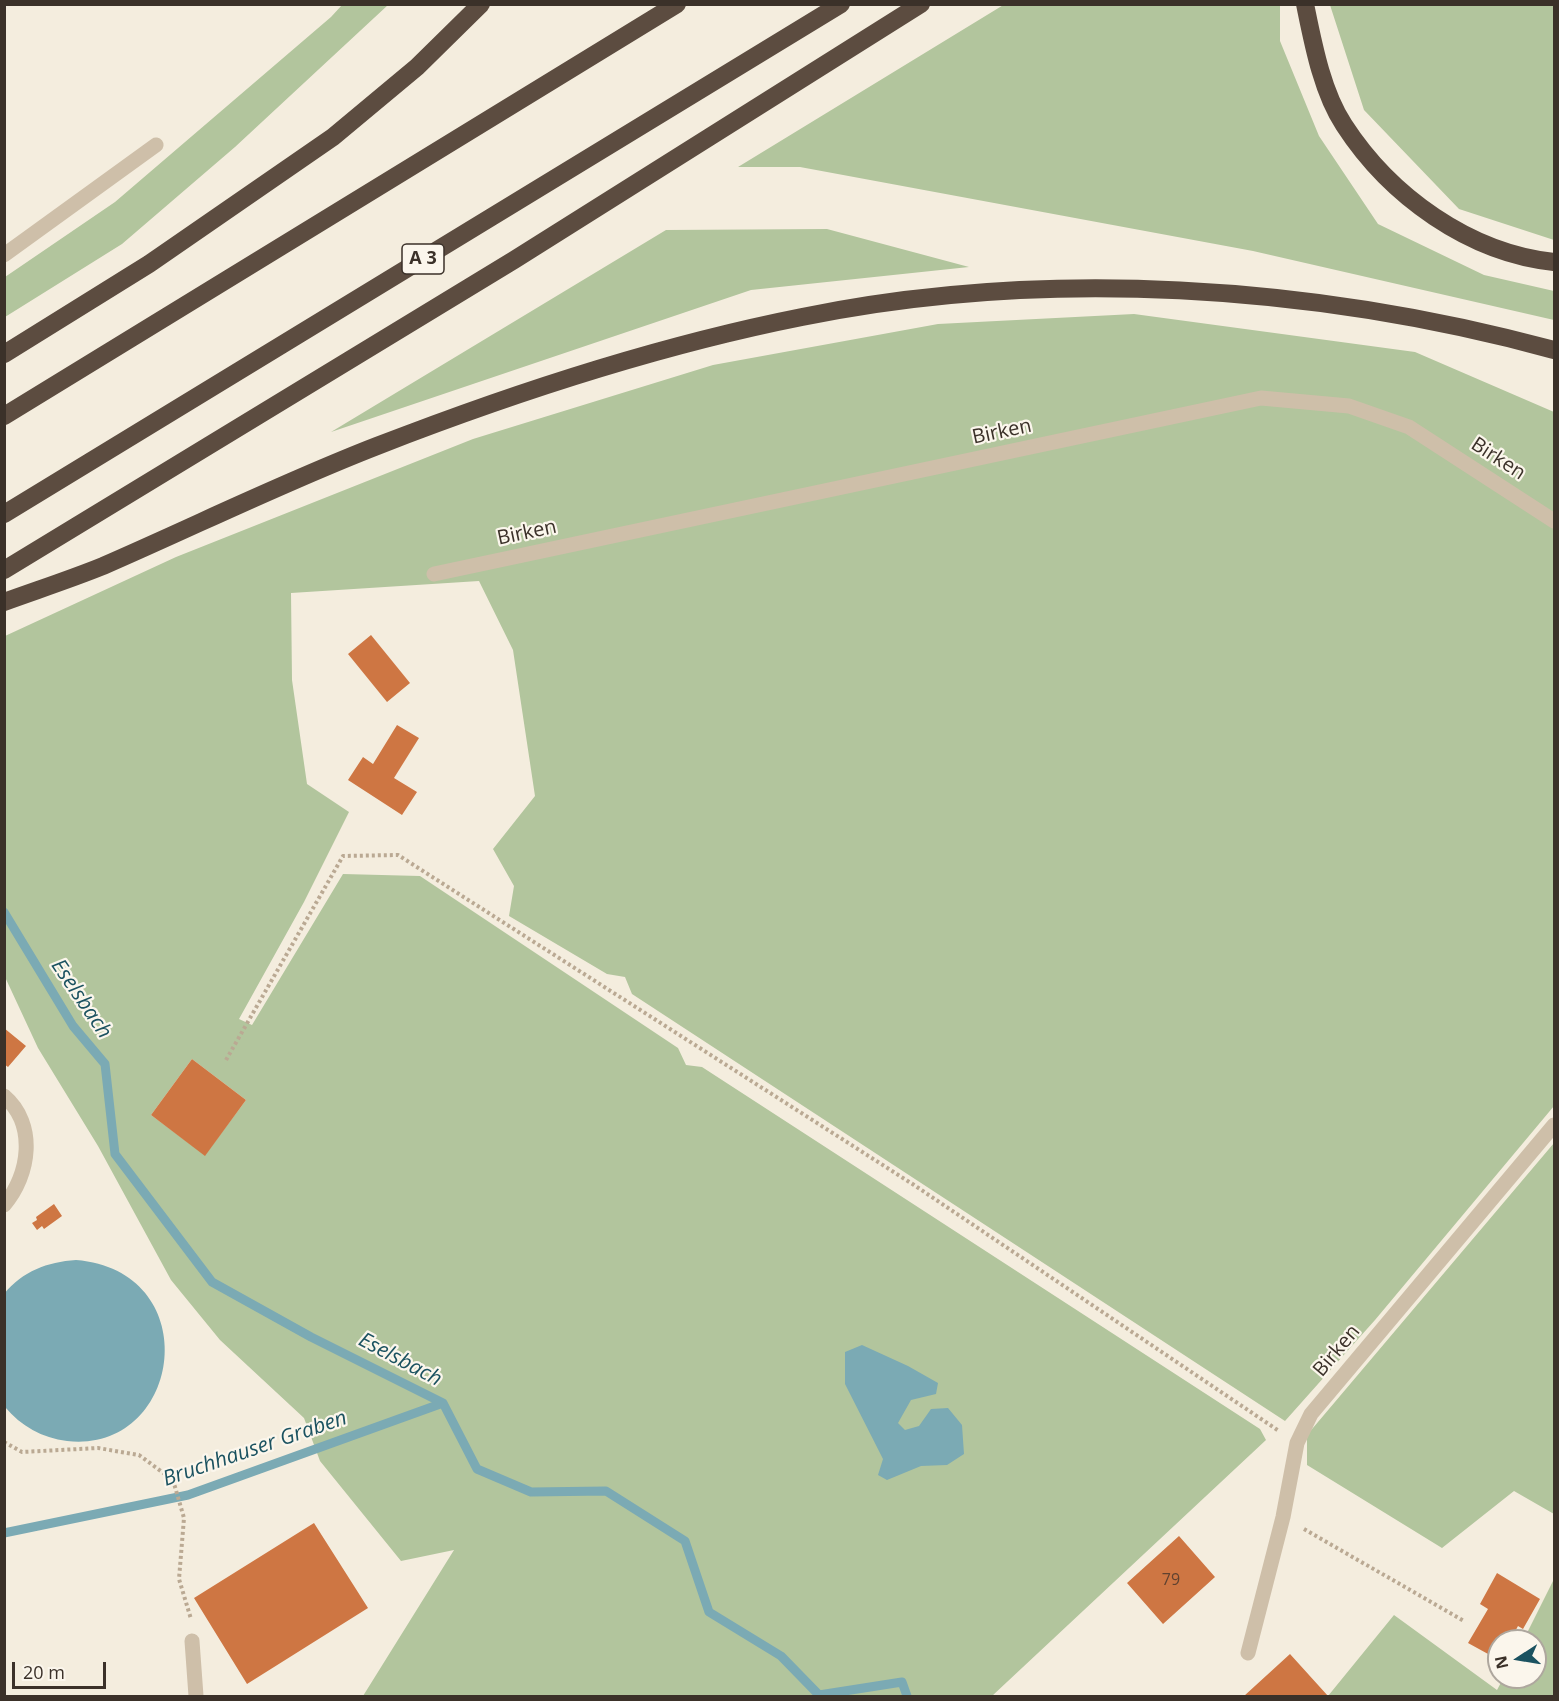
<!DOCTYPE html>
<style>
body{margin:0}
#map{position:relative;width:1559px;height:1701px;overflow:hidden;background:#f4edde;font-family:"Open Sans",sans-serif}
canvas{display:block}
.frame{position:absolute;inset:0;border:6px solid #3b3129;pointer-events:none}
.north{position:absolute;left:1487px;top:1629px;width:60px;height:60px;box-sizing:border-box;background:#fbf6ec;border:2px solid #aea79e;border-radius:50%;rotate:258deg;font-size:16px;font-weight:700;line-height:24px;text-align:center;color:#3b3129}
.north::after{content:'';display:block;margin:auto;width:21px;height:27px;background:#1b5260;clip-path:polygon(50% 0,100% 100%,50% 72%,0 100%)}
.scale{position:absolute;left:12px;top:1662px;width:94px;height:27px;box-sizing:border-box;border:3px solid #3b3129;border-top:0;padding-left:8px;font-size:18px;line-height:21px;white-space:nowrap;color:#3b3129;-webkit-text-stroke:4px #fbf6ec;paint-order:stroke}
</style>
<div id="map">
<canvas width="1559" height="1701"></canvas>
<div class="frame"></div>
<div class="north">N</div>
<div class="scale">20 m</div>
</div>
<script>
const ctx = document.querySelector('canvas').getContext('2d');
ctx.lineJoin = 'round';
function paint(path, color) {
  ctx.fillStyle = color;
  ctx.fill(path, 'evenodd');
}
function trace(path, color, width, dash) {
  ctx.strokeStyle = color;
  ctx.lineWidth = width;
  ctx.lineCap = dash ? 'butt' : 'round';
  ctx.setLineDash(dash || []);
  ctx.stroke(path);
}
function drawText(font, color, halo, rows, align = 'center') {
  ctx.font = font + ' "Open Sans",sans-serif';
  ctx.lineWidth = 4.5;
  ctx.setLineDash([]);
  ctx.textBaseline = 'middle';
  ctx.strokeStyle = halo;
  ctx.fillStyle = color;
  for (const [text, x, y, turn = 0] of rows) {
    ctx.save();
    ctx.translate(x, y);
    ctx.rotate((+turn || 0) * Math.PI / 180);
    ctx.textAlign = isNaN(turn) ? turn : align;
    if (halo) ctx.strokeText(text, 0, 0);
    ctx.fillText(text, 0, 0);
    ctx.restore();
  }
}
paint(new Path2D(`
 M1005 4 1280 5V41L1319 136 1378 224 1484 275 1554 291V320L1253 251 800 167H738Z
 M342 5H388L235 147 122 244 5 317V277L115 202 331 17Z
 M1330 5H1554V240L1459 209 1364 110Z
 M827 229 969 267 751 290 331 432 666 230Z
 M1134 314 1415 352 1554 412V1106L1375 1320 1285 1421 632 994 625 977 607 974 509 916 514 886 493 849 535 796 513 650 479 581 291 593 292 680 307 784 349 812 304 902 239 1019 252 1025 343 874 420 876 678 1048 686 1065 702 1067 1260 1429 1266 1440 992 1696H363L454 1550 401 1561 320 1461 304 1418 220 1340 171 1280 98 1146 38 1048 5 977V636L176 557 473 439 713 365 938 324ZM192 1059 246 1100 205 1155 151 1115Z
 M1554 1143V1514L1514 1491 1442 1548 1307 1465V1435Z
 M1554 1579V1696H1328L1394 1615 1497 1690 1504 1677H1535V1641H1523Z`), '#b2c59d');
paint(new Path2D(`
 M76 1260C208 1271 183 1454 67 1441 42 1438 21 1426 5 1407L4 1294C23 1271 47 1262 76 1260Z
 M862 1345 908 1366 938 1383 936 1394 911 1400 898 1423 905 1430 919 1426 931 1409 948 1408 962 1425 964 1454 947 1465 921 1466 887 1480 878 1475 883 1459 845 1384V1352Z`), '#7baab4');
trace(new Path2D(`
 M4 912 73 1026 105 1064 115 1154 212 1282 311 1337 443 1403 477 1469 531 1492 606 1491 685 1541 709 1612 781 1656 819 1695 902 1682 907 1696
 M4 1533 188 1495 443 1403`), '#7baab4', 9);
paint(new Path2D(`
 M371 635 410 683 387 702 348 654Z
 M397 725 419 738 394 778 417 792 402 815 348 780 363 757 373 764Z
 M4 1028 26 1046 8 1067 4 1064Z
 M192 1059 246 1100 205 1156 151 1115Z
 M54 1204 62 1216 44 1229 42 1226 37 1230 32 1223 37 1220 36 1217Z
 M314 1523 368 1608 247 1684 194 1598Z
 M1179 1536 1215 1577 1163 1624 1127 1583Z
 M1497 1573 1540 1599 1523 1629 1518 1626 1510 1641H1499V1660L1468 1643 1488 1609 1480 1604Z
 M1290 1654 1328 1696H1244Z`), '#ce7643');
trace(new Path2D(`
 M226 1060 343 856 398 855 914 1185 1279 1431
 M4 1442 22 1452 98 1448 139 1455 173 1480 184 1518 179 1579 191 1619
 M1304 1529 1464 1621`), '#baa993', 4, [3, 3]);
trace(new Path2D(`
 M4 255 156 145
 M4 1096C37 1124 30 1175 4 1205
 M192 1641 196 1696
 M1248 1653 1283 1517 1297 1443 1311 1414 1554 1125`), '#cebfa9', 15);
trace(new Path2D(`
 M434 574 1261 398 1349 406 1409 427 1554 521`), '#cebfa9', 15);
trace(new Path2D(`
 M1305 4C1313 43 1322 92 1344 125 1390 196 1469 253 1554 262
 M4 354 149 264 333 137 417 67 481 4
 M4 416 677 4
 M4 514 841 4
 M4 570 514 260 921 4
 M4 602C37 590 71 579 103 566 195 526 284 482 377 446 516 392 656 346 802 317 1046 267 1315 285 1554 350`), '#5c4c40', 18);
drawText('16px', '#604230', null, [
 ["79",1171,1580]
]);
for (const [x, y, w] of [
 [423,259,42]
]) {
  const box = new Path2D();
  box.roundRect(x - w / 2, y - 15, w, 30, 4.5);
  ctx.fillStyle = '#fbf6ec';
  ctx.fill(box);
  trace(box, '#3b3129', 1.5);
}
drawText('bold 18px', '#3b3129', null, [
 ["A 3",423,259]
]);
drawText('20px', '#3b3129', '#fbf6ec', [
 ["Birken",1002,432,-12],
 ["Birken",1498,459,33],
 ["Birken",527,533,-12],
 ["Birken",1337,1351,-50]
]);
drawText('italic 21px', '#1b5260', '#fbf6ec', [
 ["Eselsbach",81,999,56],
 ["Eselsbach",400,1360,28],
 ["Bruchhauser Graben",255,1449,-19]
]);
</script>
